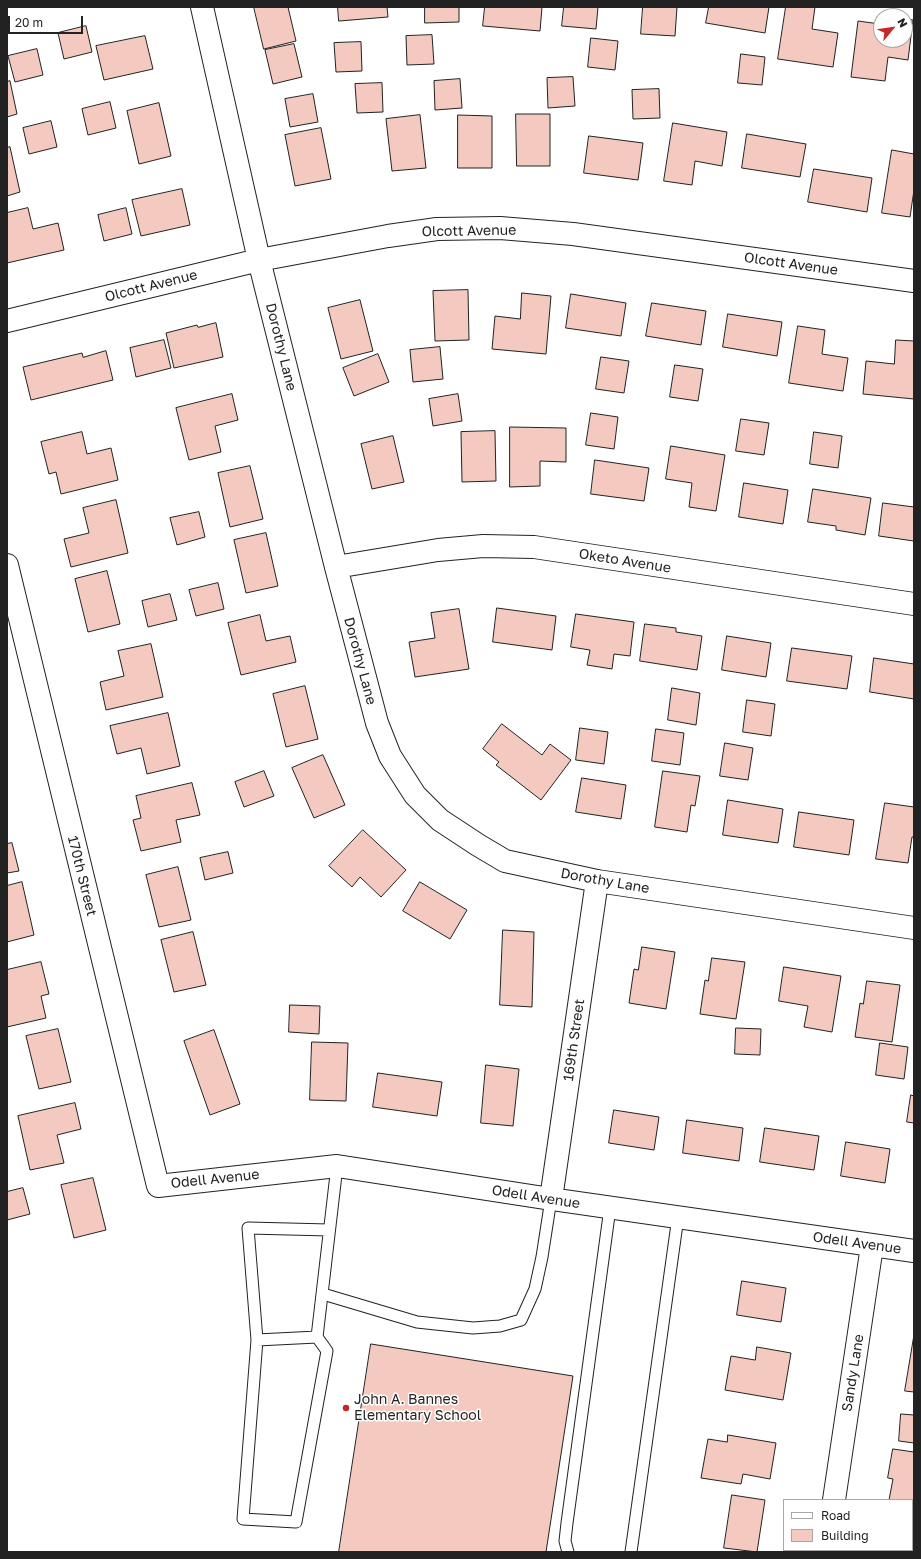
<!DOCTYPE html>
<style>
body{margin:0}
#map{position:relative;width:921px;height:1559px;overflow:hidden;background:#fff;font-family:"Golos Text",sans-serif}
canvas{display:block}
.frame{position:absolute;inset:0;border:8px solid #222;pointer-events:none}
.legend{position:absolute;left:783px;top:1499px;width:130px;height:52px;box-sizing:border-box;background:#fff;border:1px solid #a7a7a7;margin:0;padding:5px 7px;list-style:none;font-size:12px;color:#222}
.legend li{display:flex;align-items:center;gap:8px;height:20px}
.legend b{width:20px;border:1px solid #a7a7a7}
.north{position:absolute;left:873px;top:8px;width:40px;height:40px;box-sizing:border-box;background:#fff;border:1px solid #a7a7a7;border-radius:50%;rotate:61deg;font-size:11px;font-weight:700;line-height:16px;text-align:center;color:#222}
.north::after{content:'';display:block;margin:auto;width:14px;height:18px;background:#c62828;clip-path:polygon(50% 0,100% 100%,50% 72%,0 100%)}
.scale{position:absolute;left:8px;top:16px;width:75px;height:18px;box-sizing:border-box;border:2px solid #222;border-top:0;padding-left:5px;font-size:12px;line-height:14px;white-space:nowrap;color:#222;-webkit-text-stroke:3px #fff;paint-order:stroke}
</style>
<div id="map">
<canvas width="921" height="1559"></canvas>
<div class="frame"></div>
<ul class="legend">
<li><b style="height:5px;background:#fff"></b>Road</li>
<li><b style="height:11px;background:#f3c9c0"></b>Building</li>
</ul>
<div class="north">N</div>
<div class="scale">20 m</div>
</div>
<script>
const ctx = document.querySelector('canvas').getContext('2d');
ctx.lineJoin = 'round';
function paint(path, color) {
  ctx.fillStyle = color;
  ctx.fill(path, 'evenodd');
}
function trace(path, color, width, dash) {
  ctx.strokeStyle = color;
  ctx.lineWidth = width;
  ctx.lineCap = dash ? 'butt' : 'round';
  ctx.setLineDash(dash || []);
  ctx.stroke(path);
}
function drawText(font, color, halo, rows, align = 'center') {
  ctx.font = font + ' "Golos Text",sans-serif';
  ctx.lineWidth = 3;
  ctx.setLineDash([]);
  ctx.textBaseline = 'middle';
  ctx.strokeStyle = halo;
  ctx.fillStyle = color;
  for (const [text, x, y, turn = 0] of rows) {
    ctx.save();
    ctx.translate(x, y);
    ctx.rotate((+turn || 0) * Math.PI / 180);
    ctx.textAlign = isNaN(turn) ? turn : align;
    if (halo) ctx.strokeText(text, 0, 0);
    ctx.fillText(text, 0, 0);
    ctx.restore();
  }
}
const building = new Path2D(`
 M254 7H288L296 41 264 49Z
 M338 7H387L388 17 339 21Z
 M425 7H459V22L425 23Z
 M485 7H542L540 31 483 26Z
 M564 7H598L596 29 562 26Z
 M643 7H677L675 36 641 34Z
 M709 7H769L765 33 706 23Z
 M786 7H815L812 29 838 33 833 67 778 59Z
 M881 15 885 16H881V40H905V19L913 20 908 60 888 57 885 81 851 77 858 21 880 24Z
 M86 26 92 52 64 59 58 33Z
 M432 35 434 64 407 65 406 36Z
 M145 36 153 69 104 80 96 46Z
 M591 38 618 41 615 70 588 67Z
 M361 42 362 71 336 72 334 43Z
 M294 44 302 77 273 84 265 50Z
 M37 49 43 75 15 82 8 56Z
 M741 54 765 57 762 85 738 83Z
 M573 77 575 106 548 108 547 78Z
 M460 79 462 108 435 110 434 81Z
 M10 81 17 114 7 117V82Z
 M382 83 383 112 357 113 355 84Z
 M659 89 660 118 633 119 632 90Z
 M313 94 318 122 290 127 285 99Z
 M110 102 116 128 88 135 82 109Z
 M159 103 171 156 139 164 127 111Z
 M516 114H550V166H517Z
 M420 115 426 168 392 171 386 119Z
 M458 115 492 116V168H458Z
 M51 121 57 147 29 154 23 128Z
 M673 123 727 132 722 166 695 161 692 185 664 181Z
 M321 128 331 179 295 186 285 135Z
 M747 134 806 144 800 177 742 168Z
 M589 136 643 143 638 180 584 173Z
 M10 147 20 192 7 196V148Z
 M892 150 914 154V190L910 217 882 213Z
 M814 169 872 178 867 212 808 202Z
 M182 189 190 225 141 236 132 200Z
 M28 208 33 229 58 223 64 250 7 263V213Z
 M126 208 132 234 104 241 98 215Z
 M468 290 469 340 435 341 433 291Z
 M522 293 551 296 546 354 492 349 495 316 520 319Z
 M571 294 626 303 621 336 566 328Z
 M360 300 373 351 341 359 328 308Z
 M652 303 706 311 701 345 646 336Z
 M728 314 782 322 777 356 723 347Z
 M216 323 223 357 174 368 166 333 197 325 198 327Z
 M798 326 825 330 822 354 848 358 843 391 789 383Z
 M164 340 171 368 136 377 130 348Z
 M896 340 914 341V399L863 394 866 361 894 364Z
 M440 347 443 379 413 382 410 350Z
 M106 351 113 380 31 400 23 367 82 353 83 357Z
 M378 354 389 382 354 396 343 368Z
 M601 357 629 361 624 393 596 389Z
 M675 365 703 369 698 401 670 397Z
 M232 394 238 420 215 426 221 452 189 460 176 408Z
 M458 394 462 421 433 426 429 399Z
 M591 413 618 417 614 449 586 445Z
 M741 419 769 423 764 455 736 451Z
 M510 427 566 428V462L540 461V486L510 487Z
 M495 431 496 481 462 482 461 432Z
 M82 432 87 454 111 448 118 480 61 494 56 472 49 474 41 442Z
 M814 432 842 436 838 468 810 464Z
 M393 436 404 482 372 489 361 444Z
 M671 446 725 455 716 511 689 507 692 483 666 479Z
 M595 460 649 468 644 501 591 494Z
 M250 466 263 519 230 527 218 473Z
 M744 483 788 490 783 524 739 517Z
 M813 489 871 498 865 535 836 530V526L808 522Z
 M116 500 128 553 71 567 64 539 89 533 83 508Z
 M883 503 914 507V541L879 536Z
 M199 512 205 537 177 545 170 518Z
 M266 533 278 586 246 593 234 540Z
 M107 571 120 624 88 632 75 579Z
 M218 583 224 609 196 616 189 590Z
 M170 594 177 620 148 627 142 601Z
 M497 608 556 616 552 650 493 642Z
 M459 609 469 669 415 677 409 642 435 638 431 613Z
 M576 614 634 622 630 656 614 654 612 669 587 665 590 650 571 647Z
 M260 615 266 641 290 636 296 662 241 675 228 623Z
 M645 624 676 628V632L702 636 697 670 640 661Z
 M727 636 771 643 766 677 722 670Z
 M151 644 163 697 106 710 100 682 124 676 118 651Z
 M792 648 852 656 847 689 787 681Z
 M874 658 914 664V699L870 692Z
 M305 686 318 739 286 747 273 694Z
 M672 688 700 693 696 725 668 720Z
 M747 700 775 704 771 736 743 732Z
 M168 713 180 766 147 774 141 748 117 754 110 726Z
 M502 724 542 755 550 744 571 760 541 800 496 765 499 762 483 749Z
 M580 728 608 732 604 764 576 760Z
 M656 729 684 733 680 765 652 761Z
 M725 743 753 748 748 780 720 776Z
 M323 755 345 805 314 818 292 768Z
 M264 771 274 796 244 807 235 782Z
 M663 771 700 776 695 806 691 805 687 832 655 827Z
 M582 778 626 785 621 819 576 812Z
 M192 783 200 815 176 820 181 842 141 851 133 820 141 818 136 796Z
 M728 800 783 809 778 843 723 835Z
 M885 803 914 807V837H912L908 863 876 859Z
 M799 812 854 820 849 855 794 847Z
 M363 830 406 870 381 897 360 877 352 887 329 866Z
 M12 843 19 871 7 873V844Z
 M228 852 233 873 205 880 200 858Z
 M178 867 191 920 159 927 146 875Z
 M22 882 34 935 7 942V886Z
 M420 882 467 910 450 939 403 911Z
 M503 930 534 932 532 1007 500 1005Z
 M193 932 206 985 174 992 161 940Z
 M642 947 675 952 666 1009 629 1003 634 969 638 970Z
 M712 958 745 962 736 1019 700 1014 705 980 708 981Z
 M41 962 49 994 41 996 46 1018 7 1027V970Z
 M784 967 841 976 832 1032 804 1027 808 1006 779 1001Z
 M867 981 900 985 892 1042 855 1037 860 1003 863 1004Z
 M290 1005 320 1006 319 1034 289 1032Z
 M736 1028 761 1029 760 1055 735 1054Z
 M58 1029 71 1082 39 1089 26 1036Z
 M214 1030 240 1104 210 1115 184 1041Z
 M312 1042 348 1043 346 1101 310 1100Z
 M880 1043 908 1047 904 1079 876 1075Z
 M486 1065 519 1069 513 1126 481 1123Z
 M378 1073 442 1082 437 1116 373 1107Z
 M911 1095 914 1096V1123L907 1122Z
 M75 1103 81 1129 57 1135 64 1163 30 1170 18 1116Z
 M614 1110 659 1117 654 1150 609 1143Z
 M687 1120 743 1128 739 1161 683 1153Z
 M765 1128 819 1136 814 1170 760 1162Z
 M846 1142 890 1149 885 1183 841 1176Z
 M93 1178 106 1230 74 1238 61 1185Z
 M23 1188 30 1214 7 1220V1192Z
 M742 1281 786 1288 781 1322 737 1315Z
 M914 1335V1392L905 1391Z
 M371 1344 573 1376 546 1552H339Z
 M757 1347 791 1353 783 1400 725 1390 731 1356 755 1360Z
 M901 1414 914 1415V1443L899 1441Z
 M728 1435 776 1443 770 1479 743 1474 741 1484 701 1478 708 1439 727 1442Z
 M893 1449 914 1452V1509H912V1500H889L893 1479 888 1478Z
 M732 1495 765 1500 757 1552 724 1548Z`);
paint(building, '#f3c9c0');
trace(building, '#222', 1);
const lane = new Path2D(`
 M323 1294 417 1322 473 1328 500 1326 521 1320 535 1289 542 1257 551 1199
 M317 1337 327 1351 296 1522 243 1519 257 1340 248 1228 329 1230
 M257 1340 317 1337 337 1166
 M568 1552 565 1541 567 1523 610 1208
 M631 1552 678 1217`);
const street = new Path2D(`
 M202 7 259 260 336 567 377 723 390 756 415 795 440 820 478 845 505 861 597 881 914 928
 M7 321 259 260 388 236 437 229 500 228 573 234 914 281
 M7 565 158 1186 337 1166 551 1199 914 1251
 M336 567 438 550 483 546 534 547 914 604
 M551 1199 597 881
 M834 1500 872 1246
 M826 1552V1550`);
trace(lane, '#222', 13);
trace(street, '#222', 24);
trace(lane, '#fff', 11);
trace(street, '#fff', 22);
for (const [x, y, r, color] of [
 [346,1408,4,"#c62828"]
]) {
  const dot = new Path2D();
  dot.arc(x, y, r, 0, 2 * Math.PI);
  ctx.fillStyle = color;
  ctx.fill(dot);
  trace(dot, '#fff', 1.5);
}
drawText('14px', '#222', '#fff', [
 ["Olcott Avenue",469,231,-1],
 ["Olcott Avenue",791,264,8],
 ["Olcott Avenue",151,286,-14],
 ["Dorothy Lane",281,347,76],
 ["Oketo Avenue",625,561,9],
 ["Dorothy Lane",360,661,75],
 ["170th Street",82,876,76],
 ["Dorothy Lane",605,881,10],
 ["169th Street",574,1040,-82],
 ["Odell Avenue",215,1179,-6],
 ["Odell Avenue",536,1197,9],
 ["Odell Avenue",857,1243,8],
 ["Sandy Lane",853,1373,-81]
]);
drawText('14px', '#222', '#fff', [
 ["John A. Bannes",354,1400],
 ["Elementary School",354,1416]
], 'left');
</script>
